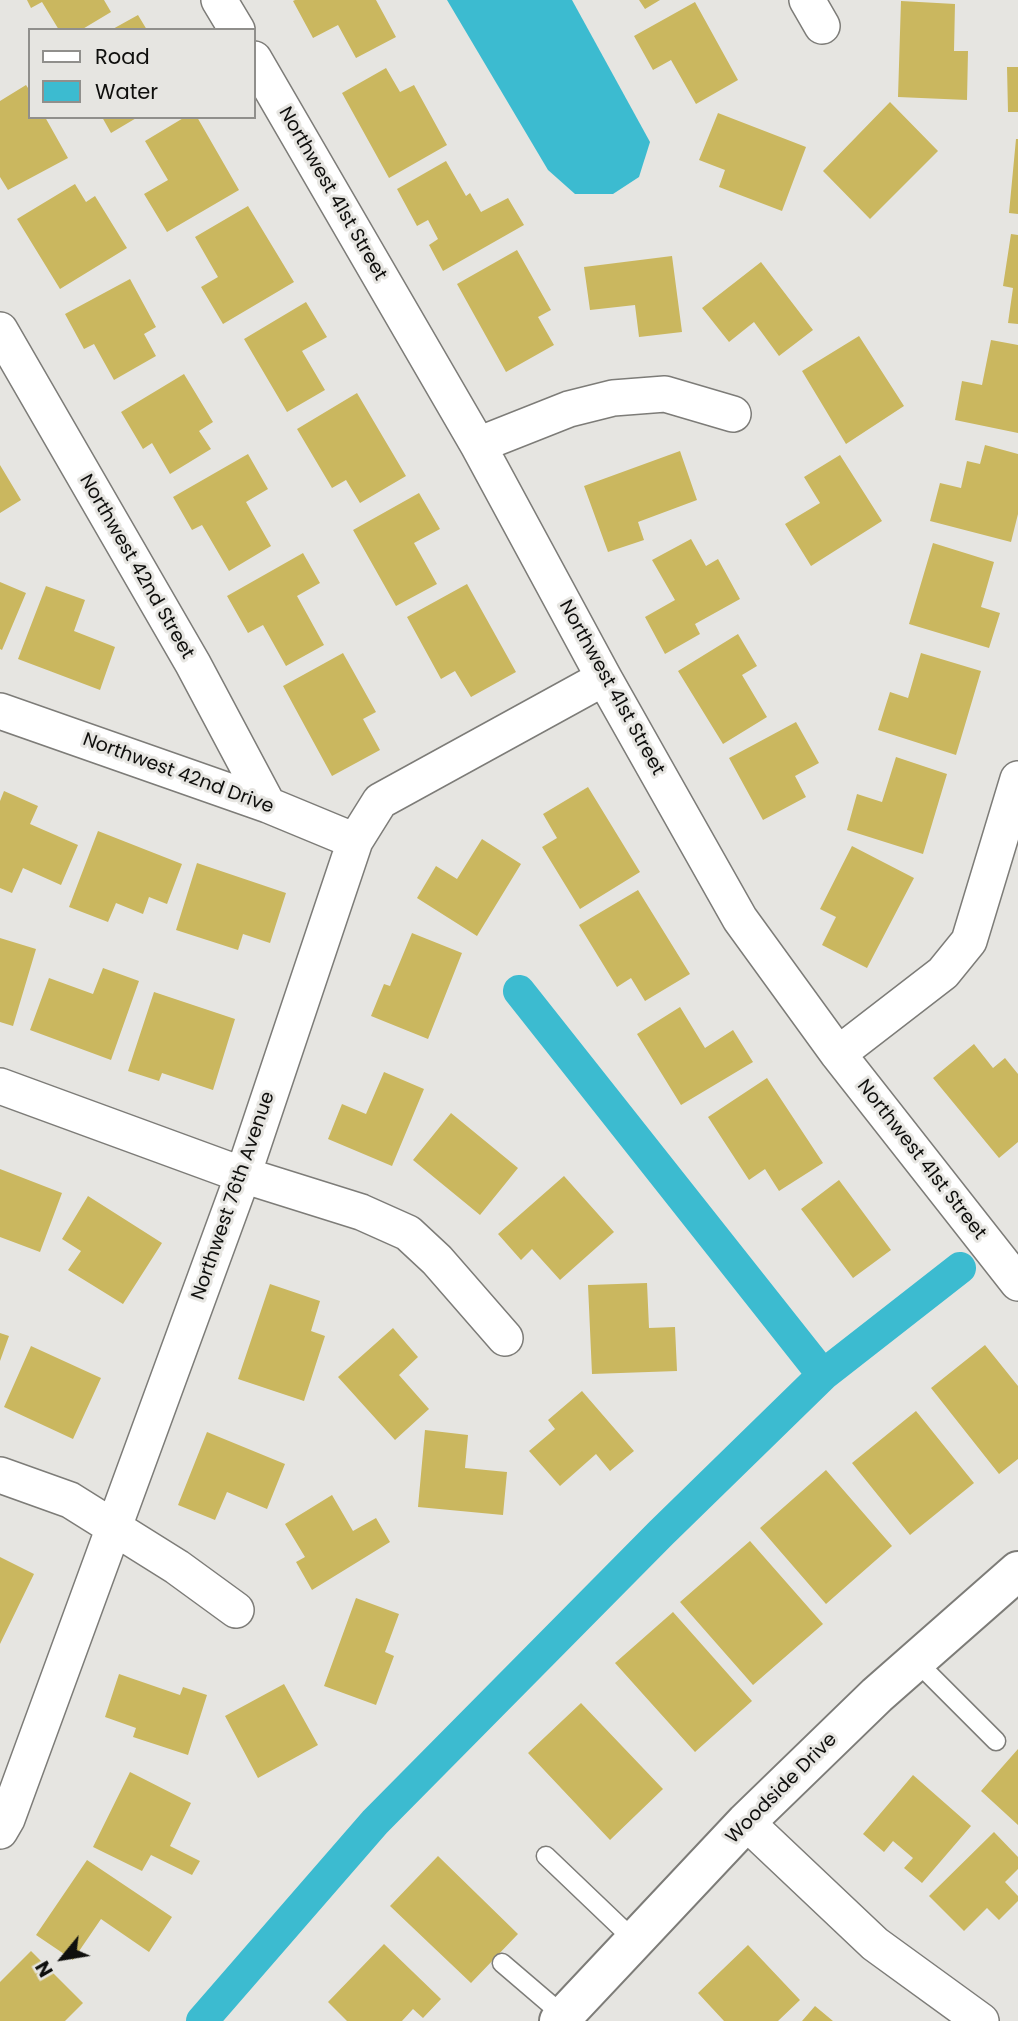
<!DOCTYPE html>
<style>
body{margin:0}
#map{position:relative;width:1018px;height:2021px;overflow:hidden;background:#e6e5e1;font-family:Poppins,sans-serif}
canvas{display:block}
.legend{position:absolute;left:28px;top:28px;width:228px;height:91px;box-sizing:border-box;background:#e6e5e1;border:2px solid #908f8c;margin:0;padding:9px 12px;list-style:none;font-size:21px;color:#0f0f0d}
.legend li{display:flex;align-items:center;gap:14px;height:35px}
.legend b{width:35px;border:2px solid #908f8c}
.north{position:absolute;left:28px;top:1923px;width:70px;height:70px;-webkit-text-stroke:5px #e6e5e1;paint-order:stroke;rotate:240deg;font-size:19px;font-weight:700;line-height:28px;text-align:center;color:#0f0f0d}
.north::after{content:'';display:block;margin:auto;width:24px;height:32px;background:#0f0f0d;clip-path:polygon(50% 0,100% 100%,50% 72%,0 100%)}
</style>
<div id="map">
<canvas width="1018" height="2021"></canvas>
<ul class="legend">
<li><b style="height:9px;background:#fff"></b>Road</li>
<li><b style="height:19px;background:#3cbbd0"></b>Water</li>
</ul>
<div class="north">N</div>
</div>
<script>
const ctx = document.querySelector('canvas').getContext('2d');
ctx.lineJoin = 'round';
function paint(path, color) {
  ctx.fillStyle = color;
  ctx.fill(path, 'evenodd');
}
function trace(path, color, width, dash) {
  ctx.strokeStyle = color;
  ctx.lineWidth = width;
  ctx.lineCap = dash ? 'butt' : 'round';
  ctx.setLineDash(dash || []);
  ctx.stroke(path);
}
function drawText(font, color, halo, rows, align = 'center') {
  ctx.font = font + ' Poppins,sans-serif';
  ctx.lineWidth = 6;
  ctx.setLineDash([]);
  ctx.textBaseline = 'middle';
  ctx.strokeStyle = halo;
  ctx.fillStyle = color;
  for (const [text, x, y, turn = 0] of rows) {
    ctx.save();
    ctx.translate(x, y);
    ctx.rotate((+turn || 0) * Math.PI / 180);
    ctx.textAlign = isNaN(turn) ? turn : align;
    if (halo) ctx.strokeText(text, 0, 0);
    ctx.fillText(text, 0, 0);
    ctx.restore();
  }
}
paint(new Path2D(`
 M447 0H572L650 142 639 177 613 194H575L548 170Z`), '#3cbbd0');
trace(new Path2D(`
 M519 991 823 1375
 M202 2021 375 1822 661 1533 823 1375 960 1268`), '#3cbbd0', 32);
paint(new Path2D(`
 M27 0H104L111 12 81 30H59L42 2 31 8Z
 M295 0H376L396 37 356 58 338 25 313 38 293 1Z
 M639 0H660L645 9Z
 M901 1 955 4 954 51H968L967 100 898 97Z
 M695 2 738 80 696 104 671 60 653 70 634 36Z
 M138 15 147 30H111Z
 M1007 67H1018V112H1008Z
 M386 68 400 92 414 85 447 145 389 178 342 93Z
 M26 85 30 91V117H45L68 158 8 190 0 177V101Z
 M890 102 938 151 870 219 823 171Z
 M718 113 806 147 782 211 719 187 725 170 699 160Z
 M102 117H138L111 133Z
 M185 117H197L239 190 167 232 144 194 168 180 145 141Z
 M1016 139H1018V214L1009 213Z
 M446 161 466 196 470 193 481 212 508 198 524 225 443 271 429 245 438 239 428 220 417 226 397 189Z
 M75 184 86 202 95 196 127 248 60 289 17 219Z
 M248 206 294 282 223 324 201 287 218 277 195 237Z
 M1011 234 1018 235V324L1008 323 1013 288 1003 286Z
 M517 250 551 310 538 317 554 345 506 372 457 284Z
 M672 256 682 332 639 337 635 305 590 310 584 267Z
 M761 262 813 330 779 356 754 322 729 342 702 308Z
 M130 279 156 327 144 334 156 356 114 380 94 344 84 349 65 314Z
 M306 302 327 337 302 351 325 390 287 412 244 339Z
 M859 336 904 406 846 444 802 371Z
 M991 340 1018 345V433L955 420 962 381 982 385Z
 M184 374 213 422 199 431 211 449 170 474 152 443 143 449 121 412Z
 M357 393 406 476 360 503 346 480 332 488 297 429Z
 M985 445 1018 454V514L1011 542 930 521 940 483 961 488 967 461 980 464Z
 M680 451 697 500 638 522 644 540 608 552 584 486Z
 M248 454 268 489 246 502 271 546 229 571 202 525 192 530 173 497Z
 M840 455 882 521 811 566 785 524 820 503 804 477Z
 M0 465 21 500 0 513Z
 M419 493 440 529 414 543 437 584 396 606 353 530Z
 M691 539 706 566 718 559 740 599 695 624 700 634 665 654 645 617 675 600 652 560Z
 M933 543 994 562 981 607 1000 613 989 648 909 624Z
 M303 553 320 583 297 596 324 645 286 666 263 625 248 633 227 596Z
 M0 582 26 593 2 650 0 649Z
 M467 584 516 672 471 697 455 671 441 679 407 617Z
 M46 586 85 600 74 631 115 647 100 690 18 659Z
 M738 634 757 666 742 675 767 717 723 744 678 671Z
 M343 653 376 712 363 719 380 750 332 776 283 686Z
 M921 653 981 671 956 755 878 730 890 692 908 698Z
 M796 722 819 763 795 776 806 797 763 820 729 758Z
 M896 757 947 774 923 854 847 830 857 794 882 802Z
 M588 787 640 872 580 909 542 847 557 838 543 814Z
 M4 791 38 806 30 824 78 845 61 885 23 868 12 893 0 888V801Z
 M98 831 182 864 167 904 149 897 143 914 116 903 108 922 69 907Z
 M482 839 521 864 477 936 417 898 436 866 457 879Z
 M852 846 914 878 867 968 822 945 836 917 820 909Z
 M197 863 286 893 270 943 243 934 238 950 176 930Z
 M638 890 690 974 645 1001 631 978 617 987 579 925Z
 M412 933 462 953 428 1039 371 1016 384 984 390 986Z
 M0 938 36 949 13 1026 0 1022Z
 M103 968 139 981 111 1060 30 1030 49 978 93 994Z
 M154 992 235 1019 213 1090 162 1073 159 1081 128 1071Z
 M680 1007 705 1048 733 1030 753 1062 681 1105 637 1034Z
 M974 1044 993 1068 1005 1058 1018 1074V1142L999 1158 933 1078Z
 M384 1072 424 1089 392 1166 328 1139 342 1104 366 1114Z
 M767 1078 823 1163 779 1191 765 1169 749 1180 708 1117Z
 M451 1113 518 1168 480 1215 413 1160Z
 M0 1169 62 1193 40 1252 0 1237Z
 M564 1176 614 1232 560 1280 532 1249 521 1260 498 1234Z
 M839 1180 891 1250 853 1278 801 1209Z
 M88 1196 162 1243 123 1304 68 1270 81 1251 62 1239Z
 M647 1283 649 1328 675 1327 677 1371 592 1374 588 1285Z
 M270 1284 320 1301 311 1331 325 1336 304 1401 238 1379Z
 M393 1328 418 1357 399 1375 429 1409 395 1440 338 1377Z
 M0 1333 9 1336 0 1361Z
 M985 1345 1018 1386V1459L999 1474 931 1388Z
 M31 1346 101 1378 73 1439 4 1407Z
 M582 1391 634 1451 610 1471 596 1454 560 1486 529 1451 555 1429 548 1420Z
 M916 1411 974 1483 910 1535 852 1463Z
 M425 1430 468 1435 465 1468 507 1472 503 1515 418 1507Z
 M207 1432 285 1464 267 1509 227 1492 215 1520 178 1505Z
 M826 1470 892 1546 826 1604 760 1528Z
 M332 1495 353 1531 376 1518 390 1542 312 1590 296 1562 305 1557 285 1524Z
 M750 1541 823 1624 753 1685 680 1602Z
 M0 1557 34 1574 0 1644Z
 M356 1598 399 1614 385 1652 394 1656 376 1705 324 1686Z
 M673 1612 752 1701 695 1752 615 1663Z
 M119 1674 180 1695 183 1687 207 1695 188 1755 133 1737 136 1728 105 1717Z
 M284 1684 318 1745 258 1778 225 1716Z
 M581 1703 663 1789 610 1840 528 1753Z
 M1018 1749V1825L981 1791Z
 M130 1772 191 1803 170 1846 200 1861 192 1875 151 1855 142 1871 93 1847Z
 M913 1775 971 1826 922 1883 904 1868 913 1858 893 1841 884 1852 863 1834Z
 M994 1832 1018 1857V1869L1005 1882 1018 1896V1901L999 1920 987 1908 964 1931 929 1896Z
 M438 1856 518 1934 471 1983 390 1906Z
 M87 1860 172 1917 149 1952 101 1919 73 1960 36 1935Z
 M384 1944 441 1999 423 2018 413 2009 402 2021H347L328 2002Z
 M748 1945 800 2000 778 2021H724L698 1993Z
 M31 1951 83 2003 65 2021H0V1982Z
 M815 2006 833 2021H802Z`), '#cab75f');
const lane = new Path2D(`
 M916 1661 996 1741
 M546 1856 635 1941
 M502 1963 564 2016`);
const street = new Path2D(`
 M219 0 237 30
 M807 0 822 26
 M254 59 478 445 604 678 740 919 838 1054 1018 1283
 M0 330 193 664 268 805
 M478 445 569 409 613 398 665 394 733 414
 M0 711 268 805 355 841
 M838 1054 943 973 969 941 1018 779
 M0 1086 243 1175 361 1212 408 1233 437 1260 505 1338
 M0 1475 70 1500 177 1567 236 1610
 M746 1822 875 1944 981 2021
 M0 1831 7 1819 243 1175 355 841 380 801 604 678`);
const secondary = new Path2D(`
 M559 2021 746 1822 877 1695 1018 1571`);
trace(lane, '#7d7c78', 21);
trace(street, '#7d7c78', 38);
trace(secondary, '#7d7c78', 42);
trace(lane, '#fff', 18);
trace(street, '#fff', 35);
trace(secondary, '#fff', 38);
drawText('19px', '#0f0f0d', '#e6e5e1', [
 ["Northwest 41st Street",332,194,60],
 ["Northwest 42nd Street",136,567,60],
 ["Northwest 41st Street",611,688,61],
 ["Northwest 42nd Drive",178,774,20],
 ["Northwest 41st Street",921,1160,52],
 ["Northwest 76th Avenue",234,1196,-71],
 ["Woodside Drive",782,1789,-45]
]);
</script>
